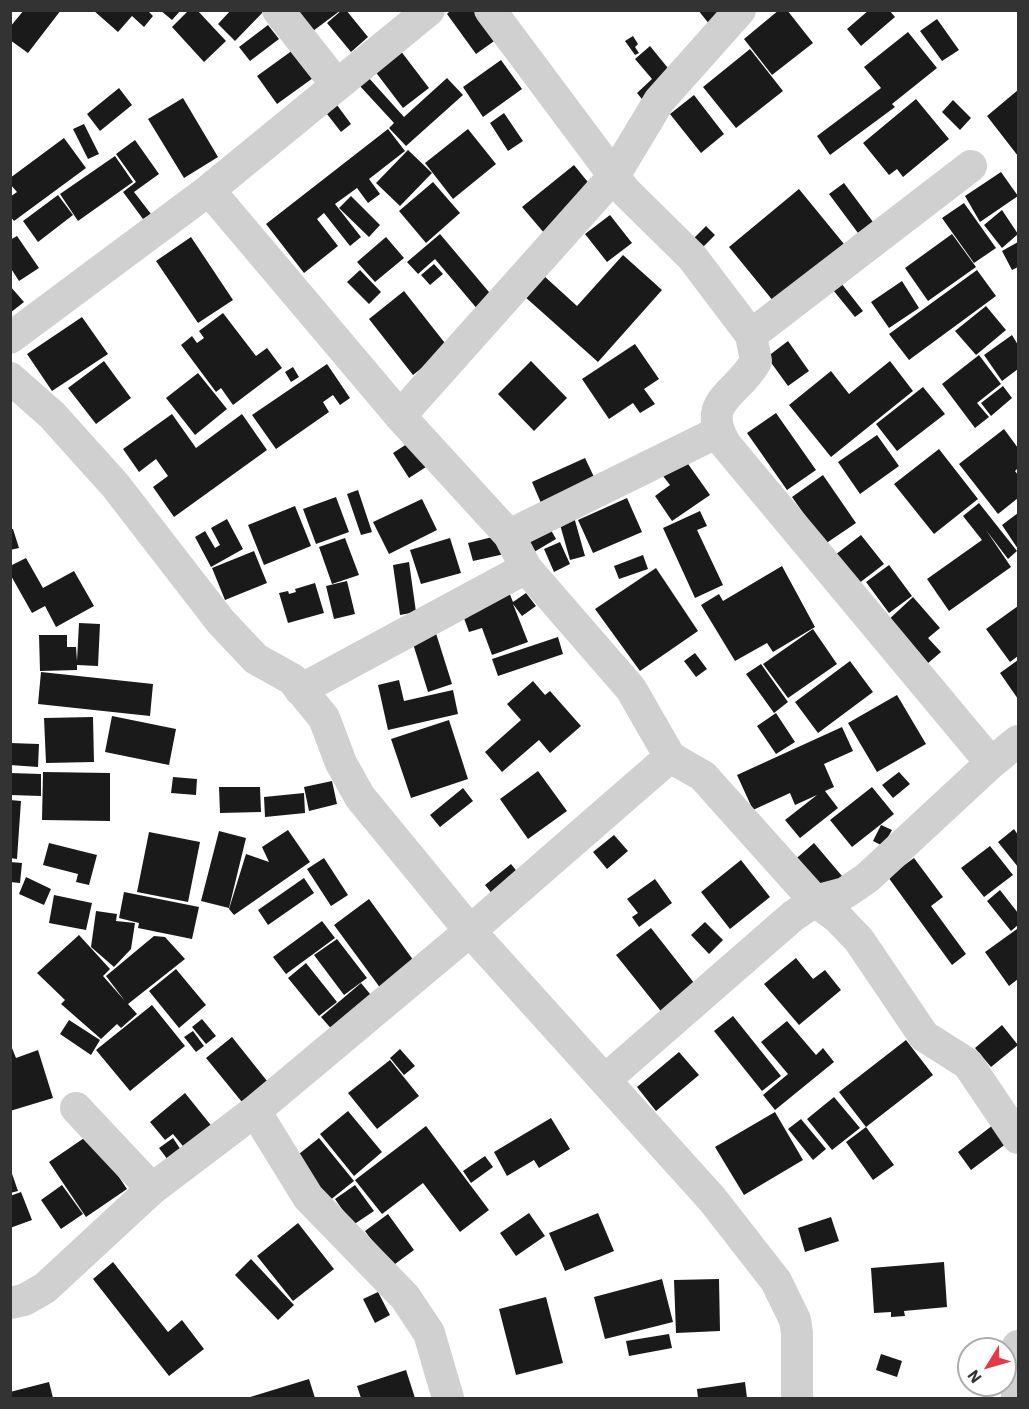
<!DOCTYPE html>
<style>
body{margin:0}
#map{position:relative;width:1029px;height:1409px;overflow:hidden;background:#fff;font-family:"IBM Plex Sans",sans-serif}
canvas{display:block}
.frame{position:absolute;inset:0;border:12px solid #333;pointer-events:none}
.north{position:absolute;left:957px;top:1337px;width:60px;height:60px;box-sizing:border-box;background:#fff;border:2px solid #adadad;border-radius:50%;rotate:233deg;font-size:16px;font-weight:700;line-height:24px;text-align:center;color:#333}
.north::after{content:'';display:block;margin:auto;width:21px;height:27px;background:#e63946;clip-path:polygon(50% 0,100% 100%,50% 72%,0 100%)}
</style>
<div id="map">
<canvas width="1029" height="1409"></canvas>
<div class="frame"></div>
<div class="north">N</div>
</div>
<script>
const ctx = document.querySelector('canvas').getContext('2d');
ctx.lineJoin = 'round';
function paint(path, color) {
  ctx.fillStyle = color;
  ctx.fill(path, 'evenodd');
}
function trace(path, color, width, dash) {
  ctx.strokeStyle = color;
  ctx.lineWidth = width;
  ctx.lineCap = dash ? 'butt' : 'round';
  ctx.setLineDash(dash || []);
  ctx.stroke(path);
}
paint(new Path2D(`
 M24 10H61L28 53 10 40V27Z
 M93 10H147L153 16 144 27 132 16 118 32Z
 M160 10H181L172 20Z
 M189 10H197L226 41 204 62 172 27Z
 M231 10H265L235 41 218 24Z
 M292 10H341L309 34Z
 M342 10H346L368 37 351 52 327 23Z
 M451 10H477L497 39 476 54 447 14Z
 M698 10H728L710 25Z
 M779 10H787L813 43 772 75 744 39Z
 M869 10H889L895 17 861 46 847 29Z
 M937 19 959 50 942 61 920 31Z
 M268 25 279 39 250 61 239 47Z
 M908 32 937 68 892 104 895 107 830 155 817 136 881 88 864 67Z
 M633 36 638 44 635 47 639 53 635 55 625 41Z
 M397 46 429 88 403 108 371 66Z
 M650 46 676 78 646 104 637 93 652 79 635 59Z
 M750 49 783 91 736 128 703 87Z
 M293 50 313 78 277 104 257 76Z
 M501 60 522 89 483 117 463 87Z
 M368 77 404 117 447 78 463 95 406 146 389 128 394 123 359 85Z
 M119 88 132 105 100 131 87 114Z
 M1018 90V156L987 116Z
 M694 95 724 134 701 153 670 114Z
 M183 98 218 157 184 178 148 119Z
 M916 99 949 139 903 177 897 169 889 175 863 143Z
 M953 100 971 118 960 130 942 112Z
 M337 105 351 124 341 132 327 114Z
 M504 113 523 141 508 151 490 123Z
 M84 124 99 154 88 159 73 129Z
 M388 129 405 151 369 179 380 194 368 203 357 188 335 204 361 237 350 246 324 213 317 219 338 246 304 273 266 224Z
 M468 129 496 164 453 199 425 163Z
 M64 138 86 168 14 221 10 216V197L17 192 10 184V178Z
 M135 140 159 174 134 192 151 214 143 219 123 192 136 182 116 154Z
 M408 150 432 173 400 206 376 183Z
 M115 156 133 182 78 221 60 194Z
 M574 165 596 192 545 234 522 207Z
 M1001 172 1018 196 980 222 965 196Z
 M433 182 460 213 426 243 399 211Z
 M844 183 873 222 858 233 829 194Z
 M799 189 844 244 774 302 729 247Z
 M58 195 73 215 38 242 23 221Z
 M351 196 380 225 369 237 339 208Z
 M964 203 996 248 974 263 942 218Z
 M1002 210 1018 234 1002 248 984 225Z
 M610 215 632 243 607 262 585 234Z
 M706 226 715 235 700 250 691 241Z
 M440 234 494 298 479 311 435 259 418 274 407 262Z
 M952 234 976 267 928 301 905 268Z
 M17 236 39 268 19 281 10 267V240Z
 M191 237 233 300 198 323 156 261Z
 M386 237 404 258 375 282 357 262Z
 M1018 242V267L1012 270 1002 251Z
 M623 255 662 290 598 362 524 296 543 275 577 306Z
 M434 264 443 274 430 285 421 275Z
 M360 270 381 292 369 304 347 282Z
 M977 270 996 296 909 360 889 334Z
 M902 281 919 308 889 328 871 302Z
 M841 283 863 311 855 317 833 290Z
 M10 286 24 302 10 313Z
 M404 291 448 347 413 375 369 319Z
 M986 306 1006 330 976 355 955 331Z
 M223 313 256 356 267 348 282 368 233 405 221 388 216 392 181 345 192 336 197 343 204 338 199 331Z
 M82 317 108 354 52 391 27 354Z
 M1012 335 1018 345V369L1002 381 984 355Z
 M788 341 809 371 788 386 767 357Z
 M635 344 659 379 644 389 655 404 640 413 633 403 609 419 582 379Z
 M979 355 1001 384 977 403 989 417 975 428 942 384Z
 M104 361 131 398 96 424 68 388Z
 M531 361 567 398 534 431 498 394Z
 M890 361 913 391 831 457 789 405 831 371 849 394Z
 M327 364 350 398 340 405 333 395 323 402 329 412 276 449 252 415Z
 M293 367 299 377 291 382 285 372Z
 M198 373 227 409 195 435 166 398Z
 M1003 386 1012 398 991 416 981 403Z
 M923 387 945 414 897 451 876 424Z
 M776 413 816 470 787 490 747 433Z
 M172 414 196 448 242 414 267 450 174 517 153 487 168 476 156 459 139 472 123 449Z
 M1004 429 1018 448V468L1015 471 1018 475V498L998 514 959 464Z
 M877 435 899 466 860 494 838 462Z
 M410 442 426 467 409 478 393 453Z
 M939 449 978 499 934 534 894 484Z
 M585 458 595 479 541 503 532 482Z
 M686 461 710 495 672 521 655 496 670 485 663 476Z
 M823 475 856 523 825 544 792 497Z
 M358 490 372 532 361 535 347 494Z
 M336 497 349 532 316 544 303 509Z
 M627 498 642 532 593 553 578 520Z
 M422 499 437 530 389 554 373 522Z
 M979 503 1017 551 1008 559 986 530 1011 567 949 611 927 579 982 540 963 516Z
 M295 506 311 546 264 565 248 525Z
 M700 511 707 526 697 530 723 585 695 598 663 528Z
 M1018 513V549L1002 525Z
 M574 517 585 556 570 560 559 521Z
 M227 519 243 549 211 567 195 537 205 531 215 548 220 545 211 528Z
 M547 523 556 539 534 552 524 535Z
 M10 529H13L19 548 10 550Z
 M505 534 509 553 473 561 468 543Z
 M861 535 884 564 858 584 835 555Z
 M345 538 359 575 332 584 319 547Z
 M450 538 461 573 421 584 410 550Z
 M560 542 570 564 554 572 544 549Z
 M254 551 267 583 225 600 212 568Z
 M643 555 648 569 619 579 614 566Z
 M26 558 43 588 74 571 94 606 56 627 45 606 32 613 10 574V566Z
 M409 562 416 612 400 615 393 565Z
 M889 565 912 596 889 613 866 582Z
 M782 566 815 627 773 652 767 643 735 661 701 605 719 594 723 601Z
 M656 568 698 631 640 671 595 609Z
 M347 581 355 614 334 619 326 586Z
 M315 583 324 613 288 623 279 593 288 591 289 594 296 592 295 589Z
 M509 592 513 602 526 593 536 606 522 616 513 604 528 642 492 655 482 628 469 632 461 610Z
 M913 597 940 628 928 638 941 652 920 670 885 623Z
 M1018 606V656L1010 662 986 629Z
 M79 623 100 624 98 666 77 665V670L40 671 39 635H67V647H76L77 661Z
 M434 627 452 684 428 692 410 634Z
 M813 629 837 664 788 698 763 664Z
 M558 637 563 654 498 676 492 659Z
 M695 653 707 669 696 677 684 661Z
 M1018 660V699L1000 673Z
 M850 661 873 692 818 733 795 702Z
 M761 664 788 702 774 713 746 674Z
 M41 672 153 684 150 716 38 704Z
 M399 680 404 701 453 690 458 714 388 730 378 685Z
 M533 681 545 695 550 691 581 726 550 753 539 740 502 772 485 752 521 720 507 704Z
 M897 695 926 744 877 772 848 723Z
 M776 713 795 742 776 754 757 726Z
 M112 716 176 729 169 765 105 752Z
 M93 717 94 762 46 763 44 718Z
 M449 720 468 779 411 798 391 739Z
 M842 727 853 751 824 764 834 787 825 791 838 808 800 838 785 820 817 795 795 805 790 793 753 810 737 775Z
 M10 743 39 744 38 767 10 765Z
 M538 771 567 811 528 839 500 799Z
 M43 772 110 773V821L42 820Z
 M899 772 910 784 893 798 882 785Z
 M10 773 41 774V796L10 795Z
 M173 777 197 779 196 795 171 793Z
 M332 781 337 804 309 811 304 787Z
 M219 787H260L261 812 220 813Z
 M872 787 894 814 852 847 830 820Z
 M463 788 473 801 440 827 430 815Z
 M304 793 305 813 265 817 264 797Z
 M10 800 21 801 17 859 10 858Z
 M881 825 892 830 883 846 873 841Z
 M1014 829 1018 835V867L998 842Z
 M288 830 310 862 234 915 229 909 246 854 269 862 262 847Z
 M219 831 246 838 229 908 201 901Z
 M149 832 200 842 188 902 137 892Z
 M614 835 628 851 607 869 593 852Z
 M49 843 97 855 89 885 76 882 78 874 43 865Z
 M814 843 842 876 819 895 791 863Z
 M990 846 1013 875 984 897 961 868Z
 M324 858 348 895 331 906 307 869Z
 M914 858 943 897 931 906 966 954 952 965 888 877Z
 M741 860 770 897 730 929 701 892Z
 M10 862 22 863 20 883 10 882Z
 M511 864 519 874 493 895 485 885Z
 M26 877 51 889 44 905 19 894Z
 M304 878 314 893 268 925 258 910Z
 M655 879 672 903 639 927 632 917 638 913 627 899Z
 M1000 890 1018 913V925L1011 931 987 901Z
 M124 892 199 907 192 939 138 928 139 923 119 918Z
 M54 895 92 903 86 930 49 923Z
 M369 899 419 968 384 993 334 925Z
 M96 911 117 914 116 921 135 923 131 949 114 967 91 947Z
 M322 921 335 938 286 974 273 957Z
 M705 922 723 940 709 954 691 935Z
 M651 928 698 988 664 1015 616 955Z
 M1017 929 1018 979 1009 986 985 952Z
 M79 935 110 969 103 976 125 1001 106 976 154 936 165 937 185 959 128 1004 137 1014 121 1028 117 1024 101 1039 61 1004 65 1000 37 973Z
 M337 939 367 978 344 995 314 955Z
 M796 958 813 979 825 970 841 990 799 1025 764 984Z
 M306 963 337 1002 319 1016 288 978Z
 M176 969 206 1005 179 1028 149 991Z
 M361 983 375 1000 335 1033 321 1017Z
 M152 1005 185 1046 130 1091 96 1050Z
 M733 1016 781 1076 762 1091 714 1031Z
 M202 1019 216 1036 206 1044 192 1027Z
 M69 1020 100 1040 91 1055 60 1034Z
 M787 1021 816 1055 823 1048 834 1062 775 1110 763 1095 788 1074 761 1042Z
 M1002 1025 1018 1045 991 1067 975 1048Z
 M193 1031 204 1046 196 1052 184 1037Z
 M232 1037 271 1086 246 1107 206 1058Z
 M906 1040 933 1075 866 1127 894 1165 873 1180 846 1142 866 1127 839 1092Z
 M10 1043 16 1058 38 1050 53 1098 10 1111Z
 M400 1049 415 1066 404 1075 390 1058Z
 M679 1052 699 1075 656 1111 637 1087Z
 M390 1060 419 1096 377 1129 348 1093Z
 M185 1093 214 1129 187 1151 173 1134 165 1140 150 1122Z
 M834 1097 860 1128 832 1150 807 1119Z
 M348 1111 382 1152 354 1176 320 1134Z
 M775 1112 803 1160 744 1195 715 1147Z
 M551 1118 570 1149 539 1168 534 1160 507 1176 494 1152Z
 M801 1119 826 1149 813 1160 788 1129Z
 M993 1125 1007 1143 971 1170 958 1152Z
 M426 1126 489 1210 460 1232 423 1183 382 1214 355 1180Z
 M90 1134 127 1189 86 1217 49 1162Z
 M173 1138 181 1150 168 1160 159 1148Z
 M319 1138 354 1181 329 1201 294 1158Z
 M485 1156 493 1167 471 1183 463 1171Z
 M10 1168 18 1191 10 1193Z
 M62 1185 83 1214 61 1229 41 1200Z
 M355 1185 374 1211 353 1225 335 1199Z
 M21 1192 32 1220 10 1228V1196Z
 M529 1213 545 1236 516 1256 500 1233Z
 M598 1213 614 1251 565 1271 549 1233Z
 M388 1214 414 1250 391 1267 365 1231Z
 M831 1217 839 1241 805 1252 798 1228Z
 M298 1223 334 1269 293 1301 257 1256Z
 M251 1259 294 1305 278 1320 235 1275Z
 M113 1262 168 1332 182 1320 204 1349 169 1376 93 1279Z
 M944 1262 947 1307 904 1311 905 1316 891 1317V1312L874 1313 871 1268Z
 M662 1279 673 1322 605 1339 594 1297Z
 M719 1279 720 1331 676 1333 674 1280Z
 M378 1292 390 1315 375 1323 363 1299Z
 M546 1297 563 1363 516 1375 499 1309Z
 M669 1334 672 1348 629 1356 626 1341Z
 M881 1354 902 1361 897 1377 876 1370Z
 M406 1370 415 1398H361L357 1386Z
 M309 1379 315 1398H247Z
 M49 1382 53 1398H10V1392Z
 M745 1382 747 1398H698L697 1389Z`), '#1a1a1a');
trace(new Path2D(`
 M278 10 337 85
 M490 10 626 192 692 257 751 335 756 361C737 396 699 400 726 445L991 763
 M209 190 400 416 509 535 526 568 631 689 670 757 703 776 815 901 838 918 859 940 924 1036 968 1064 1018 1138
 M751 335 971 166
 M10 338 209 190 429 10
 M10 378 52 415 115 485 221 622 256 659 292 679 324 718 341 763 360 797 470 931 712 1199 776 1281 795 1320 797 1333V1398
 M400 416 614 176 659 101 740 10
 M509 535 718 432
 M300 690 526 568
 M606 1079 793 916 815 901 845 893 867 878 991 763 1018 741
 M76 1108 152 1189
 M255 1111 308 1197 405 1297 429 1333 448 1398
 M10 1303 24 1300 45 1288 152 1189 255 1111 470 931 670 757
 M1017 1398 1018 1346`), '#d0d0d0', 32);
</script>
